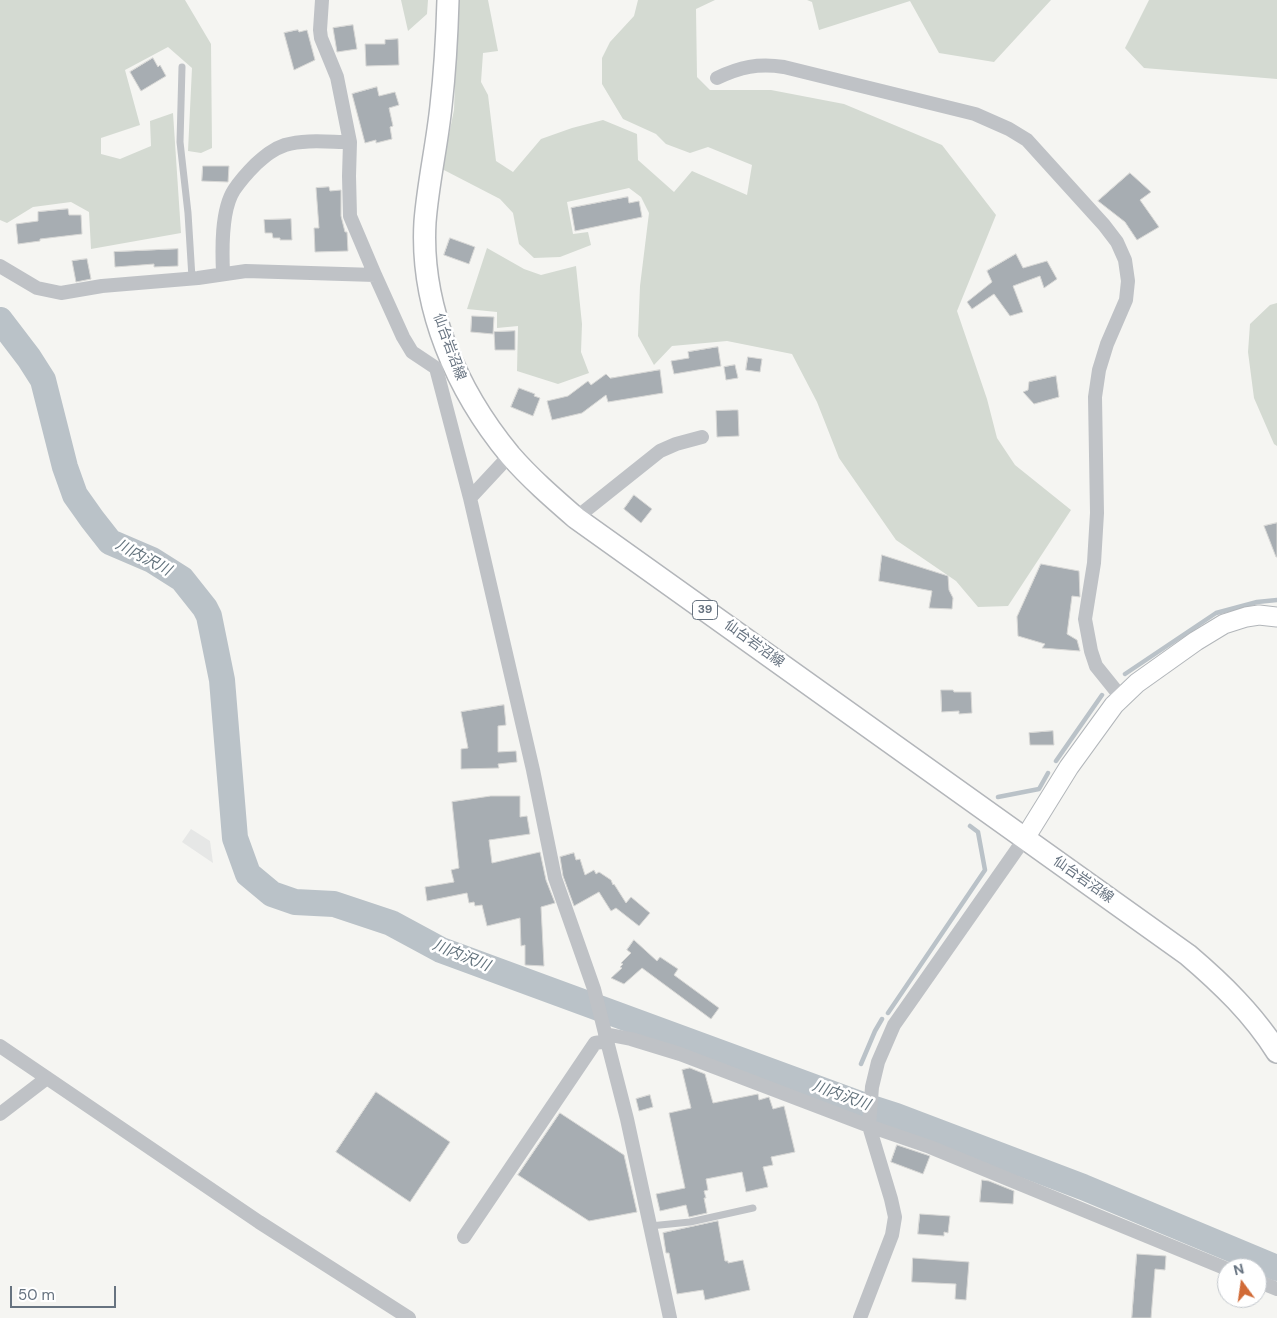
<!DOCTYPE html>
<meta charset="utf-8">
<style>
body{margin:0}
#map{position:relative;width:1277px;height:1318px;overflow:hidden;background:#f5f5f2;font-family:"DM Sans",sans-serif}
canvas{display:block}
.north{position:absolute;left:1217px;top:1258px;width:50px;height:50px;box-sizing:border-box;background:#fff;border:1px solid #c2c7cc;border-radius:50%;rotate:346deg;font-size:14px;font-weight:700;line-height:20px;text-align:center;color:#677380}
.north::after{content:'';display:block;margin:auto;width:18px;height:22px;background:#d16b37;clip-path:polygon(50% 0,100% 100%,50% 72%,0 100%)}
.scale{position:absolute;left:10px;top:1286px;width:106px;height:22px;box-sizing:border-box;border:2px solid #677380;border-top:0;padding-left:6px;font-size:15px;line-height:18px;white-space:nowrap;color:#677380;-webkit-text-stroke:4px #fff;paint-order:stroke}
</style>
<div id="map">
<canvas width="1277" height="1318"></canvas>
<div class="north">N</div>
<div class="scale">50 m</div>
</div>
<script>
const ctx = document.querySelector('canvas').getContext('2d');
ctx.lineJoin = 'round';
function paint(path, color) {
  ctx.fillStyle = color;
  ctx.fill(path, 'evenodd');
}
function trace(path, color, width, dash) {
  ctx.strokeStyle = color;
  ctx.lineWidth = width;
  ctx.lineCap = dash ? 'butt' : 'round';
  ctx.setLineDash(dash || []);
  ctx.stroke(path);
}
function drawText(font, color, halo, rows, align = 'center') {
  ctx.font = font + ' "DM Sans","Noto Sans JP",sans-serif';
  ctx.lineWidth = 5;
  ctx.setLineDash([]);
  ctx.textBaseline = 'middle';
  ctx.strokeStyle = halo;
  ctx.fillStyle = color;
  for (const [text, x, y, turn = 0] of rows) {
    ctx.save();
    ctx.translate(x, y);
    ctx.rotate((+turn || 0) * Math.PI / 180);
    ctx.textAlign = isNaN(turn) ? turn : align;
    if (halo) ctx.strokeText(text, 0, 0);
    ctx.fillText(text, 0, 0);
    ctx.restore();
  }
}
paint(new Path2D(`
 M191 829 210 841 213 863 182 842Z`), '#e6e7e6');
paint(new Path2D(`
 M0 0H185L211 44 212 148 201 153 188 151 192 68 168 47 125 70 140 125 101 138V154L120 159 151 146 150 121 173 113 181 233 91 249 89 212 71 202 33 207 7 223 0 220Z
 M401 0H428L427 14 408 31Z
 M458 0H488L498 51 483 53 481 82 488 95 496 161 513 172 541 139 572 128 603 120 637 134 638 160 674 192 692 171 747 195 752 165 708 147 690 153 666 144 656 134 623 119 602 84V58L610 42 634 16 638 0H715L696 9 697 77 710 90H771L844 104 942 145 996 215 957 311 987 399 997 438 1015 465 1071 510 1008 606 978 607 956 581 896 540 839 458 817 402 792 354 727 341 672 346 654 365 638 336 640 286 649 213 641 197 629 188 567 202 573 234 588 232 591 245 560 257 534 258 519 244 513 213 500 199 442 169 454 110Z
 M807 0H1051L994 62 939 53 910 1 819 30 812 2Z
 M1149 0H1277V79L1144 68 1125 48Z
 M487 248 524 269 541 275 576 266 582 324 581 352 589 373 558 384 517 371 518 326 497 328V312L467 309Z
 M1277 303V446L1274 444 1254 398 1248 352 1250 324 1270 305Z`), '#d4dad2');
trace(new Path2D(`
 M1125 674 1216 613 1257 602 1277 600
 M1056 761 1102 695
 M998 797 1039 789 1048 773
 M888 1013 985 870 978 832 970 826
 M861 1064 875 1031 882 1019
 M857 1094V1103`), '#bac2c8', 4.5);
trace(new Path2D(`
 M0 320 29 358 43 380 65 467 75 495 92 519 110 542 152 560 182 579 205 608 209 616 222 680 235 838 248 874 272 894 295 902 334 904 391 923 441 950 868 1107 896 1116 1083 1187 1277 1268`), '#bac2c8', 26);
const building = new Path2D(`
 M353 25 357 49 337 52 333 28Z
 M298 30 299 32 307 30 315 60 294 70 284 33Z
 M398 39 399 65 366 66 365 44H385V40Z
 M153 58 158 67 160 65 166 76 141 91 130 72Z
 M377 87 379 96 395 92 399 105 389 108 393 126 390 127 392 139 376 143V140L365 143 352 94Z
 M203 166H229L228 182 202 181Z
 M1130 173 1151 192 1140 200 1159 227 1137 240 1125 222 1098 201Z
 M329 187 330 191 341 190V216L345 232H347L348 251 315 252 314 228H319L316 188Z
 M628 197 629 203 639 201 642 217 575 231 571 208Z
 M68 209 69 215H81L82 234 40 239V241L18 244 16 224 38 221V212Z
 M291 219 292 240H280V238H273L272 233H265L264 220Z
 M450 238 475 247 469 264 444 255Z
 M178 249V266L154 267V264L115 267 114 252Z
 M1016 254 1023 268 1047 261 1057 279 1044 288 1040 276 1013 286 1023 312 1010 316 994 294 972 309 967 302 992 282 987 271Z
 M87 259 91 279 76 282 72 261Z
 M472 316 494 317 493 334 471 332Z
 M515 331V350H495L494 332Z
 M718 347 721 366 674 374 671 361 689 358 688 352Z
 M748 357 762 359 760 372 746 370Z
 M735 365 738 378 726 380 724 367Z
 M660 370 663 393 608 402 606 395 582 413 552 420 547 401 568 396 588 381 591 385 606 374 610 378Z
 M1056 376 1059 397 1034 404 1023 392 1028 390 1029 382Z
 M519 388 535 394 534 396 540 398 533 416 511 407Z
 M733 410H738L739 436 717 437 716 411Z
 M634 495 652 509 641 523 624 509Z
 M1277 523V557H1276L1264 526Z
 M882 555 948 576 949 590 953 598 952 609 929 608 932 591 879 581Z
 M1041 564 1079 571 1080 597 1072 596 1067 634 1077 640 1080 651 1042 648 1045 644 1018 636 1017 617Z
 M941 690H953L954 692H971L972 713 959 714V711L942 712Z
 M504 705 506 725 498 726V752L516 751 517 762 498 764 499 768 461 769V749L468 748 461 712Z
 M1053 731 1054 745H1030L1029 733Z
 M491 796H520V817L527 816 530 834 489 840 492 863 540 852 546 880 555 903 541 907 544 966 525 965V945L521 946 520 918 487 926 482 905 475 906 474 902 469 903 467 893 427 901 425 887 454 882 451 870 459 868 452 802Z
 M574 853 576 860 580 859 585 875 594 870 596 874 599 872 611 880 613 885 614 884 626 903 631 897 650 913 639 926 616 908 611 911 599 892 574 906 563 876 560 857Z
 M634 940 657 961 660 957 678 969 674 975 719 1008 711 1019 642 968 624 984 611 978 622 968 620 967 623 964 621 963 631 953 627 950Z
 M690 1068 705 1074 713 1103 758 1094 759 1100 769 1097 773 1109 784 1106 795 1152 771 1157 773 1165 763 1167 768 1187 746 1192 742 1172 706 1179 708 1190 704 1191 706 1198H704L707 1213 689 1217 686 1205 660 1211 656 1194 685 1188 669 1113 691 1108 682 1070Z
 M376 1092 450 1142 410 1202 336 1152Z
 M650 1095 653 1107 639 1111 636 1099Z
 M560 1113 624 1155 637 1212 589 1221 518 1175Z
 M897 1145 930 1156 923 1174 891 1162Z
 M982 1180 989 1181 1014 1191 1013 1204 980 1202Z
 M920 1214 950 1216 948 1233 944 1232V1236L918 1234Z
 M718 1221 725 1261H728V1263L743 1260 750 1290 705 1300 703 1290 677 1294 669 1253H666L663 1233Z
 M1137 1254 1166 1256 1165 1270 1155 1269 1151 1318H1132Z
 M913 1258 969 1262 966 1300 955 1299 956 1284 912 1282Z`);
paint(building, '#a7adb2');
trace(building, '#d7d7d5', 1);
const secondary = new Path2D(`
 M1025 838 1069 767 1114 705 1137 683 1196 641 1224 624 1246 617 1259 615 1277 617`);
const primary = new Path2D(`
 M448 0C447 35 445 71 441 106 437 145 428 183 425 222 420 307 457 391 510 455 530 478 553 498 576 518L1188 955C1222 984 1253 1014 1277 1052`);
trace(secondary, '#b2b6ba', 21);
trace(primary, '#b3b6ba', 24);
trace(new Path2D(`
 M182 67 180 142 188 213 192 278
 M650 1226 690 1222 753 1208`), '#bfc2c6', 7);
trace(new Path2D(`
 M322 0 320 30 321 38 337 77 350 142 349 176 350 216 375 275
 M717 78C740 67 758 63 784 67L975 114 1009 129 1027 140 1104 225 1117 242 1125 260 1128 281 1126 300 1107 344 1099 370 1095 397 1097 513 1094 563 1085 619 1091 651 1096 666 1121 697
 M0 266 37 288 61 293 102 286 198 278 246 271 375 275 403 337 412 352 436 368 470 498
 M223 273C222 250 221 210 234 190 240 181 248 172 256 164 265 156 273 149 285 145 305 139 329 142 350 142
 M510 455 470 498 533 770 555 878 594 989 607 1041 627 1119 670 1318
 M576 518 660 451 676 444 702 437
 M605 1034 631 1039 680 1054 869 1126 930 1147 1227 1269
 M0 1046 259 1222 409 1318
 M0 1114 47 1078
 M464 1237 595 1043 607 1041
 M1257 1281 1277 1289
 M860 1318 892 1235 895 1217 891 1199 869 1126 872 1087 878 1062 894 1025 1025 838`), '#bfc2c6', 14);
trace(secondary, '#fff', 19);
trace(primary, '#fff', 21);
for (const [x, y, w] of [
 [705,610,25]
]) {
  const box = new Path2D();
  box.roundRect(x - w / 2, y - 9.5, w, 19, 4);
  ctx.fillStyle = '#fff';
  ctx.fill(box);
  trace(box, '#677380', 1);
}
drawText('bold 12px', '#677380', null, [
 ["39",705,610]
]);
drawText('14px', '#677380', '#fff', [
 ["仙台岩沼線",449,347,70],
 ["仙台岩沼線",754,644,36],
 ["仙台岩沼線",1083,880,35]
]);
drawText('italic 15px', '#63737d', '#fff', [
 ["川内沢川",143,558,28],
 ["川内沢川",461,956,22],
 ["川内沢川",841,1096,20]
]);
</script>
